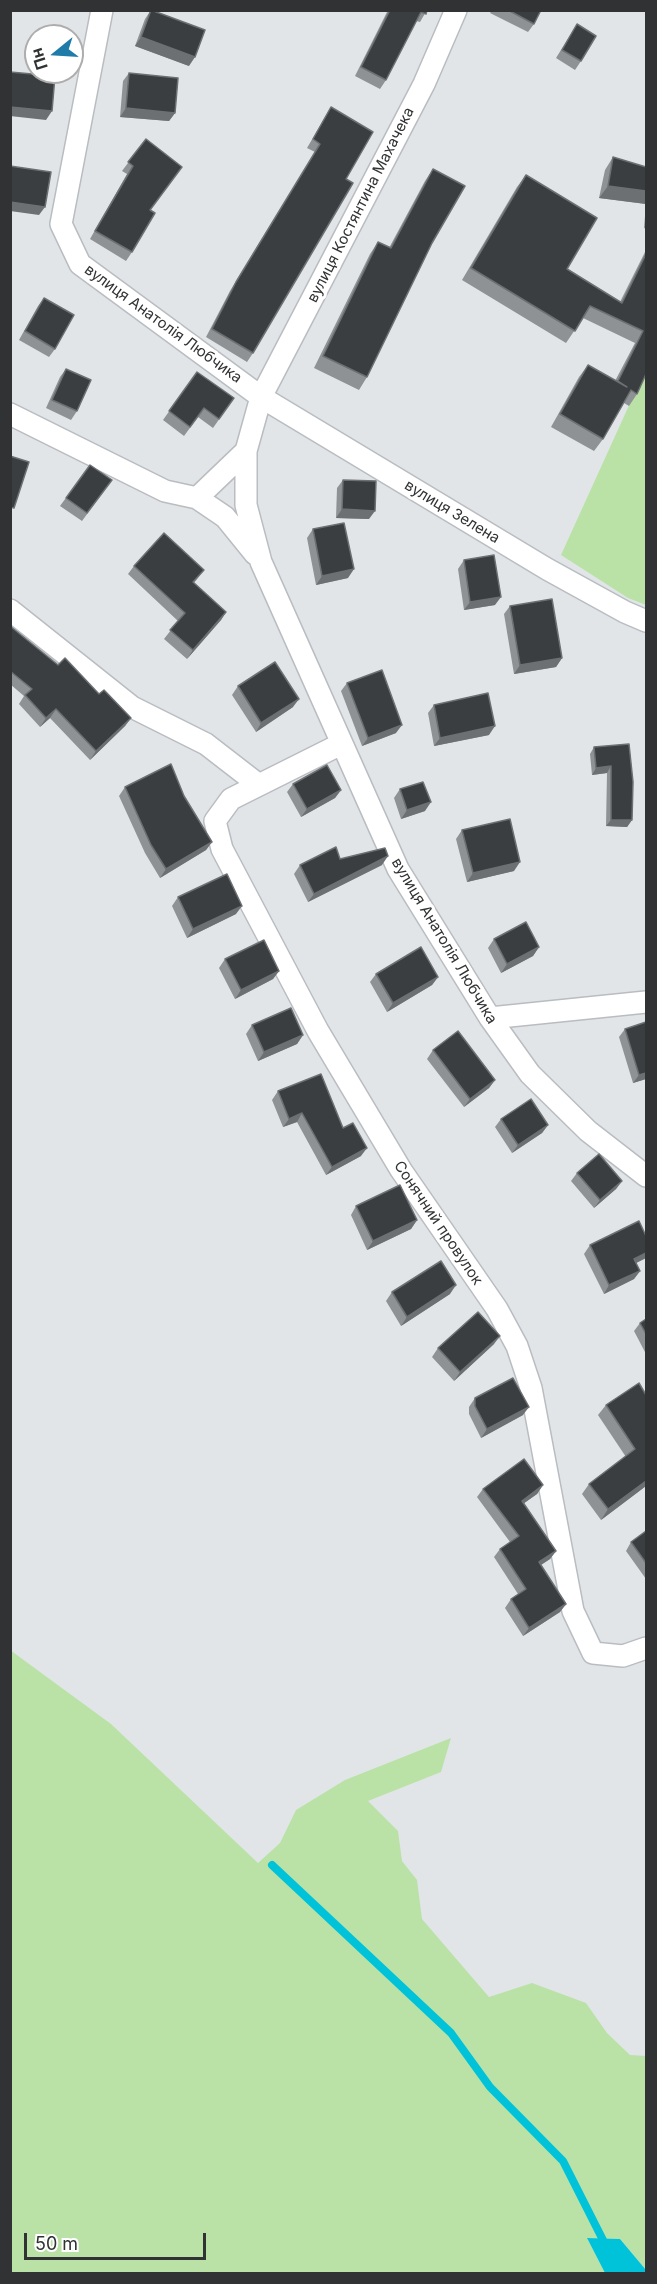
<!DOCTYPE html>
<meta charset="utf-8">
<style>
body{margin:0}
#map{position:relative;width:657px;height:2284px;overflow:hidden;background:#e1e5e8;font-family:Inter,sans-serif}
canvas{display:block}
.frame{position:absolute;inset:0;border:12px solid #313233;pointer-events:none}
.north{position:absolute;left:24px;top:24px;width:60px;height:60px;box-sizing:border-box;background:#fff;border:2px solid #adadad;border-radius:50%;rotate:252deg;font-size:16px;font-weight:700;line-height:24px;text-align:center;color:#313233}
.north::after{content:'';display:block;margin:auto;width:21px;height:27px;background:#1f7ba8;clip-path:polygon(50% 0,100% 100%,50% 72%,0 100%)}
.scale{position:absolute;left:24px;top:2233px;width:182px;height:27px;box-sizing:border-box;border:3px solid #313233;border-top:0;padding-left:8px;font-size:18px;line-height:21px;white-space:nowrap;color:#313233;-webkit-text-stroke:4px #fff;paint-order:stroke}
</style>
<div id="map">
<canvas width="657" height="2284"></canvas>
<div class="frame"></div>
<div class="north">Пн</div>
<div class="scale">50 m</div>
</div>
<script>
const ctx = document.querySelector('canvas').getContext('2d');
ctx.lineJoin = 'round';
function paint(path, color) {
  ctx.fillStyle = color;
  ctx.fill(path, 'evenodd');
}
function trace(path, color, width, dash) {
  ctx.strokeStyle = color;
  ctx.lineWidth = width;
  ctx.lineCap = dash ? 'butt' : 'round';
  ctx.setLineDash(dash || []);
  ctx.stroke(path);
}
function drawText(font, color, halo, rows, align = 'center') {
  ctx.font = font + ' Inter,sans-serif';
  ctx.lineWidth = 6;
  ctx.setLineDash([]);
  ctx.textBaseline = 'middle';
  ctx.strokeStyle = halo;
  ctx.fillStyle = color;
  for (const [text, x, y, turn = 0] of rows) {
    ctx.save();
    ctx.translate(x, y);
    ctx.rotate((+turn || 0) * Math.PI / 180);
    ctx.textAlign = isNaN(turn) ? turn : align;
    if (halo) ctx.strokeText(text, 0, 0);
    ctx.fillText(text, 0, 0);
    ctx.restore();
  }
}
paint(new Path2D(`
 M646 368V605L628 598 561 555Z
 M10 1650 111 1724 258 1863 280 1843 296 1810 345 1780 451 1738 441 1772 368 1801 398 1831 402 1861 417 1880 422 1919 489 1997 532 1983 586 2003 607 2033 630 2055 646 2056V2270L620 2239 587 2238 605 2273H11Z`), '#bae2a6');
paint(new Path2D(`
 M587 2238 620 2239 646 2270V2273H605Z`), '#00c3da');
trace(new Path2D(`
 M272 1865 451 2033 490 2087 563 2161 606 2246`), '#00c3da', 8);
const street = new Path2D(`
 M102 10 61 224 80 264 261 397 246 451V505L261 562 398 869 490 1018 530 1074 588 1131 646 1176
 M456 10 424 84 261 397 547 569 625 612 646 621
 M10 414 165 491 197 498 225 517 255 554
 M197 498 246 451
 M10 610 132 707 206 744 259 785
 M341 744 231 799 215 821 222 849 318 1031 401 1170 497 1309 517 1346 531 1388 573 1611 593 1653 623 1656 646 1648
 M490 1018 646 1002`);
trace(street, '#b9bdc1', 24);
trace(street, '#fff', 21);
paint(new Path2D(`
 M151 10 189 66 135 46 145 19Z
 M388 10H427L420 22 416 21 386 80 380 89 355 76Z
 M492 10H541L534 24 528 32 490 13Z
 M577 24 581 61 575 70 556 58Z
 M129 73 175 113 169 121 120 117 123 81Z
 M331 107 346 179 253 353 247 362 206 337 230 291 315 152 307 148Z
 M146 139 150 210 132 252 126 261 90 239 127 174 122 171Z
 M613 157 646 167V229L644 228 646 204 599 198 605 170Z
 M433 169 432 243 367 377 359 390 314 368 370 254 378 242 389 248 425 181Z
 M526 175 567 269 620 302 646 250V374L637 394 629 406 624 403 603 439 594 451 551 427 579 377 588 365 615 381 635 343 583 318 566 343 462 280 517 187Z
 M44 298 55 349 49 357 19 340 38 306Z
 M66 369 77 411 71 420 46 408 60 377Z
 M197 372 234 398 213 428 198 417 184 436 163 420Z
 M90 465 112 480 82 521 60 506Z
 M343 480 369 519 336 518 337 488Z
 M313 529 348 578 316 585 307 538Z
 M464 560 495 605 464 610 458 569Z
 M134 566 204 570 194 583 226 612 221 620 187 659 164 639 178 621 128 574Z
 M510 606 562 658 556 667 514 674 504 614Z
 M10 626 58 665 131 718 125 726 90 760 50 718 40 727 19 704 24 696 10 684Z
 M347 683 396 733 362 746 341 691Z
 M238 686 293 707 256 732 232 695Z
 M434 705 489 735 434 746 428 713Z
 M629 744 632 820 627 827 606 826 607 773 592 775 590 754 594 747Z
 M293 784 341 790 335 798 301 817 287 792Z
 M125 787 184 796 212 842 206 850 160 878 145 853 119 796Z
 M400 789 425 811 401 819 394 798Z
 M462 830 514 871 467 882 456 839Z
 M340 859 382 865 308 902 294 874 300 865Z
 M178 897 236 914 187 938 172 906Z
 M494 939 539 947 533 956 501 973 488 948Z
 M225 959 279 971 273 979 235 999 219 968Z
 M376 974 438 977 432 985 387 1012 370 982Z
 M252 1025 303 1035 297 1044 258 1061 246 1034Z
 M625 1029 646 1079 633 1083 619 1037Z
 M433 1050 495 1080 489 1088 464 1107 427 1059Z
 M278 1091 361 1156 326 1175 297 1122 283 1127 272 1100Z
 M501 1119 548 1125 542 1133 512 1153 495 1127Z
 M577 1173 622 1181 616 1189 594 1208 571 1181Z
 M356 1206 417 1220 411 1229 367 1250 351 1215Z
 M646 1236V1258L636 1263 640 1271 634 1279 604 1294 584 1254 590 1245Z
 M392 1292 450 1294 401 1326 386 1301Z
 M646 1319V1354L634 1331 640 1323Z
 M494 1344 454 1381 432 1357 438 1348Z
 M646 1395V1486L601 1520 582 1494 589 1484 626 1457 598 1415 606 1405Z
 M475 1398 523 1415 481 1438 469 1414V1407Z
 M543 1485 537 1494 524 1503 556 1551 550 1559 541 1565 566 1604 560 1612 523 1636 505 1608 511 1599 518 1594 494 1557 500 1549 510 1542 477 1497 483 1489Z
 M646 1531V1579L626 1551 631 1542Z`), '#8e9294');
paint(new Path2D(`
 M141 37 195 57 189 66 135 46Z
 M10 107 52 111 46 120 10 116Z
 M126 108 175 113 169 121 120 117Z
 M608 186 646 191V204L599 198Z
 M10 202 45 207 39 215 10 211Z
 M342 509 375 511 369 519 336 518Z
 M354 569 348 578 316 585 322 576Z
 M501 597 495 605 464 610 470 602Z
 M226 612 221 620 187 659 193 650Z
 M562 658 556 667 514 674 520 665Z
 M299 699 293 707 256 732 261 723Z
 M56 709 50 718 40 727 46 718Z
 M131 718 125 726 90 760 96 751Z
 M402 725 396 733 362 746 368 738Z
 M495 726 489 735 434 746 440 738Z
 M611 766 607 773 592 775 596 768Z
 M341 790 335 798 301 817 307 809Z
 M431 802 425 811 401 819 407 810Z
 M611 820H632L627 827 606 826Z
 M212 842 206 850 160 878 166 869Z
 M388 856 382 865 308 902 314 894Z
 M520 862 514 871 467 882 473 873Z
 M242 906 236 914 187 938 193 929Z
 M539 947 533 956 501 973 507 964Z
 M279 971 273 979 235 999 241 990Z
 M438 977 432 985 387 1012 393 1003Z
 M303 1035 297 1044 258 1061 264 1052Z
 M646 1073V1079L633 1083 639 1075Z
 M495 1080 489 1088 464 1107 470 1099Z
 M302 1113 297 1122 283 1127 289 1119Z
 M548 1125 542 1133 512 1153 518 1145Z
 M367 1148 361 1156 326 1175 332 1167Z
 M622 1181 616 1189 594 1208 600 1200Z
 M417 1220 411 1229 367 1250 373 1241Z
 M646 1253V1258L628 1267 634 1259Z
 M640 1271 634 1279 604 1294 609 1285Z
 M456 1285 450 1294 401 1326 407 1317Z
 M500 1336 494 1344 454 1381 460 1372Z
 M529 1407 523 1415 481 1438 487 1429Z
 M646 1481V1486L601 1520 608 1509Z
 M543 1485 537 1494 516 1509 522 1501Z
 M556 1551 550 1559 533 1570 539 1562Z
 M566 1604 560 1612 523 1636 529 1628Z`), '#6d7073');
const building = new Path2D(`
 M151 10 205 30 195 57 141 37Z
 M390 10H427L426 14 421 12 386 80 361 67Z
 M508 10H541L534 24Z
 M577 24 596 36 581 61 562 50Z
 M10 72 55 76 52 111 10 107Z
 M129 73 178 78 175 113 126 108Z
 M331 107 373 132 346 179 353 183 253 353 212 329 236 282 320 144 313 139Z
 M146 139 182 167 150 210 155 213 132 252 95 231 133 166 128 162Z
 M613 157 646 167V191L608 186Z
 M10 166 51 172 45 207 10 202Z
 M433 169 465 186 432 243 367 377 323 356 378 242 391 248Z
 M526 175 597 218 567 269 622 303 646 254V374L637 394 631 390 603 439 560 414 588 365 627 387 618 381 643 331 590 306 575 331 471 268Z
 M44 298 74 315 55 349 25 331Z
 M66 369 91 380 77 411 52 400Z
 M197 372 234 398 219 419 204 408 190 427 169 411Z
 M10 456 29 462 14 508 10 507Z
 M90 465 112 480 87 513 66 498Z
 M343 480 376 481 375 511 342 509Z
 M344 523 354 569 322 576 313 529Z
 M164 533 204 570 193 582 226 612 193 650 170 630 185 613 134 566Z
 M494 555 501 597 470 602 464 560Z
 M552 599 562 658 520 665 510 606Z
 M10 626 58 665 65 658 99 694 104 690 131 718 96 751 56 709 46 718 25 695 32 689 10 671Z
 M275 662 299 699 261 723 238 686Z
 M382 670 402 725 368 738 347 683Z
 M488 693 495 726 440 738 434 705Z
 M629 744 633 782 632 820H611V766L596 768 594 747Z
 M171 764 184 796 212 842 166 869 151 845 125 787Z
 M327 765 341 790 307 809 293 784Z
 M423 782 431 802 407 810 400 789Z
 M510 819 520 862 473 873 462 830Z
 M336 847 340 859 385 848 388 856 314 894 300 865Z
 M227 874 242 906 193 929 178 897Z
 M526 922 539 947 507 964 494 939Z
 M264 940 279 971 241 990 225 959Z
 M421 947 438 977 393 1003 376 974Z
 M291 1008 303 1035 264 1052 252 1025Z
 M646 1022V1073L639 1075 625 1029Z
 M458 1031 495 1080 470 1099 433 1050Z
 M321 1074 343 1128 353 1123 367 1148 332 1167 302 1113 289 1119 278 1091Z
 M531 1099 548 1125 518 1145 501 1119Z
 M599 1154 622 1181 600 1200 577 1173Z
 M400 1185 417 1220 373 1241 356 1206Z
 M639 1221 646 1236V1253L634 1259 640 1271 609 1285 590 1245Z
 M441 1261 456 1285 407 1317 392 1292Z
 M478 1312 500 1336 460 1372 438 1348Z
 M646 1319V1334L640 1323Z
 M513 1378 529 1407 487 1429 475 1406V1398Z
 M639 1383 646 1395V1481L608 1509 589 1484 635 1449 606 1405Z
 M524 1459 543 1485 522 1501 556 1551 539 1562 566 1604 529 1628 511 1599 526 1589 500 1549 519 1536 483 1489Z
 M646 1531V1563L631 1542Z`);
paint(building, '#3b3e41');
trace(building, '#6d7073', 1.5);
drawText('15px', '#313233', '#fff', [
 ["вулиця Костянтина Махачека",361,205,-63],
 ["вулиця Анатолія Любчика",163,324,36],
 ["вулиця Зелена",452,512,31],
 ["вулиця Анатолія Любчика",444,941,59],
 ["Сонячний провулок",438,1223,56]
]);
</script>
